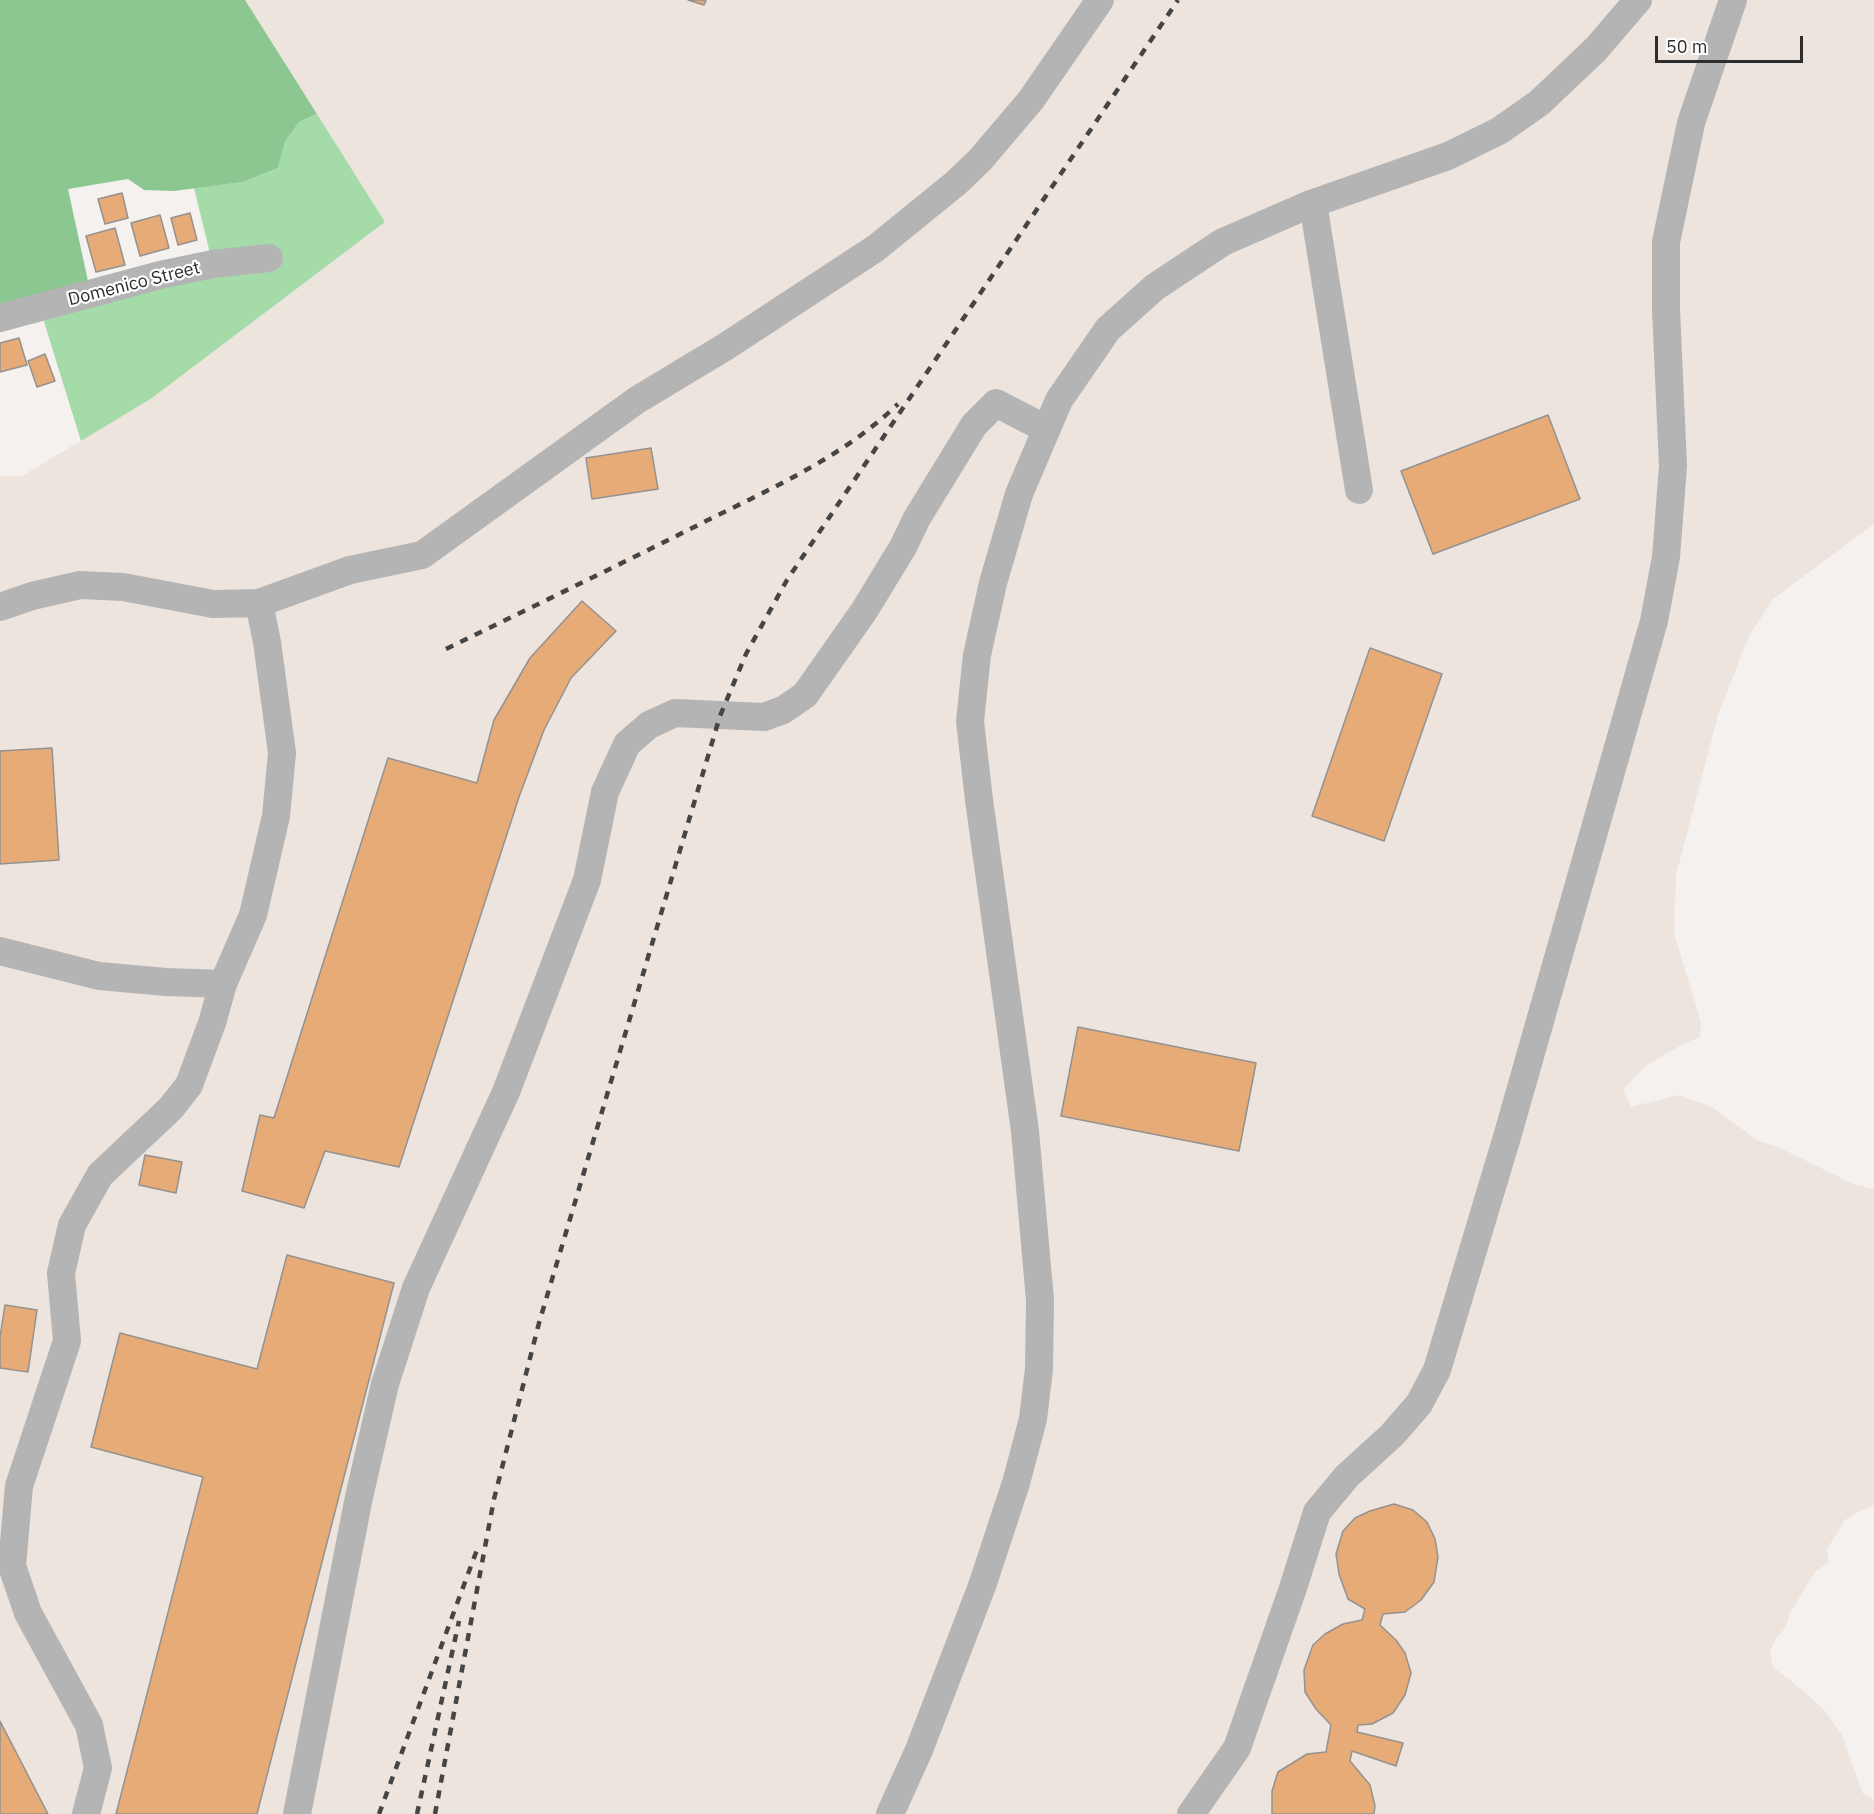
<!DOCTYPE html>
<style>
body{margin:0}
#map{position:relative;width:1874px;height:1814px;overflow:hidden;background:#f4f1ef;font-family:"IBM Plex Sans",sans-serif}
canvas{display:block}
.scale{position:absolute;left:1655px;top:36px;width:148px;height:27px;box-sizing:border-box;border:3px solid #2e2d2d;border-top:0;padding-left:8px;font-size:18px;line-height:21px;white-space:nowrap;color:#2e2d2d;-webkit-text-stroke:4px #fff;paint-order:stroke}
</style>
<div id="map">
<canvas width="1874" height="1814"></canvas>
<div class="scale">50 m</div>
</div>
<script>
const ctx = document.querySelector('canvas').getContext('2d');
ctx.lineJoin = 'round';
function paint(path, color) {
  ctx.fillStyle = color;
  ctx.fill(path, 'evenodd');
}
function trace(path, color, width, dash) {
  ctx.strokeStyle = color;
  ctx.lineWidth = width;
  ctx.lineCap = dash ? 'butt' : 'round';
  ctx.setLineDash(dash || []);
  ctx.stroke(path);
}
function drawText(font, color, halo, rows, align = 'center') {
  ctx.font = font + ' "IBM Plex Sans",sans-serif';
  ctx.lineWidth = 4.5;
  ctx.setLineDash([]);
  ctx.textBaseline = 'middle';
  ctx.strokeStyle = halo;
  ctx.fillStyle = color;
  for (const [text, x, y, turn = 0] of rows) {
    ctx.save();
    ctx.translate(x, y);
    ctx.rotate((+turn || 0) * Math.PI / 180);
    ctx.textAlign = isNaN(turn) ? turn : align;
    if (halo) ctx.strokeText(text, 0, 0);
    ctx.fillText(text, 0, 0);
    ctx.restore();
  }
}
paint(new Path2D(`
 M245 0H1874V524L1773 599 1748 638 1718 715 1676 875 1674 933 1701 1022 1700 1037 1685 1043 1645 1066 1623 1090 1631 1107 1679 1095 1712 1107 1757 1140 1780 1148 1855 1185 1874 1189V1505L1857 1512 1845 1520 1827 1549 1829 1562 1815 1572 1791 1611 1786 1627 1776 1638 1770 1652 1773 1667 1806 1693 1825 1711 1842 1735 1863 1794 1874 1800V1814H0V476H22L152 398 385 222Z`), '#ede4dd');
paint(new Path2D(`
 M317 114 385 222 152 398 81 441 40 309 213 266 194 188 243 182 278 168 285 142 299 122Z`), '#a5dba9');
paint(new Path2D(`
 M0 0H245L317 114 299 122 285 142 278 168 243 182 174 191 144 190 128 179 68 189 91 295 0 320Z`), '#8cc690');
const building = new Path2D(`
 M688 0H706L704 5Z
 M122 193 128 218 105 224 98 199Z
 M190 213 197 240 178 245 171 218Z
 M160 215 169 248 140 256 131 223Z
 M115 228 125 265 96 272 86 236Z
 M19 338 27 365 0 372V343Z
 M45 354 55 381 37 387 28 361Z
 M1548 415 1580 499 1433 554 1401 471Z
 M651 448 658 489 592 499 586 458Z
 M582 601 616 631 571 678 544 730 519 797 399 1167 325 1151 304 1208 242 1191 260 1115 274 1118 388 758 477 783 494 720 530 658Z
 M1370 648 1442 674 1384 841 1312 816Z
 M52 748 59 860 0 864V751Z
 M1078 1027 1256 1063 1239 1151 1061 1116Z
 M145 1155 182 1162 176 1193 139 1185Z
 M287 1255 394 1283 257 1814H116L203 1477 91 1447 120 1333 257 1369Z
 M5 1305 37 1310 28 1372 0 1368V1337Z
 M1394 1504 1413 1510 1427 1522 1435 1539 1438 1557 1434 1582 1421 1600 1405 1612 1383 1614 1380 1625 1396 1640 1405 1653 1411 1673 1405 1695 1393 1713 1372 1724 1358 1725 1357 1732 1403 1743 1396 1766 1352 1751 1350 1761 1370 1785 1375 1806 1374 1814H1272V1791L1278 1772 1307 1754 1326 1752 1331 1725 1316 1709 1305 1692 1304 1670 1313 1645 1325 1634 1343 1624 1362 1620 1365 1609 1348 1599 1339 1574 1336 1554 1343 1531 1355 1518 1370 1511Z
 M0 1721 48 1814H0Z`);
paint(building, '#e7ab78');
trace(building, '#949290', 1.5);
trace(new Path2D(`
 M1313 203 1359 490
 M0 318 160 275 213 264 269 258
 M0 607 32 596 80 585 123 587 213 604 259 603 350 570 422 555 637 400 725 347 876 248 956 183 980 160 1031 100 1100 0
 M0 951 99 976 166 982 223 984
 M86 1814 98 1768 89 1725 28 1613 12 1566 19 1486 67 1341 61 1273 72 1225 100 1175 171 1108 189 1085 212 1023 223 984 253 915 276 816 282 753 267 642 259 603
 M297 1814 359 1497 385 1384 416 1288 506 1092 587 880 605 792 627 744 649 725 675 713 764 717 783 710 805 695 864 611 903 547 917 518 974 425 996 403 1046 429
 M890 1814 919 1750 982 1586 1016 1483 1033 1419 1039 1369 1040 1300 1025 1131 979 800 970 721 977 655 993 583 1019 494 1059 400 1108 329 1155 287 1223 242 1308 205 1448 156 1499 131 1539 103 1596 49 1638 0
 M1191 1814 1237 1748 1293 1588 1317 1512 1347 1476 1392 1435 1419 1404 1437 1370 1507 1137 1654 621 1666 557 1673 466 1666 310V242L1691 123 1733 0`), '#b4b4b5', 28);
trace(new Path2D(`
 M446 649C532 607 619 565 704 522 772 488 843 457 898 404
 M379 1814 478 1547
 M417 1814 459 1621
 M435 1814 494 1499 539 1323 720 716 746 654 787 580 1178 0`), '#464545', 4.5, [8, 8]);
drawText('18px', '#2e2d2d', '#fff', [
 ["Domenico Street",134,284,-14]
]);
</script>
